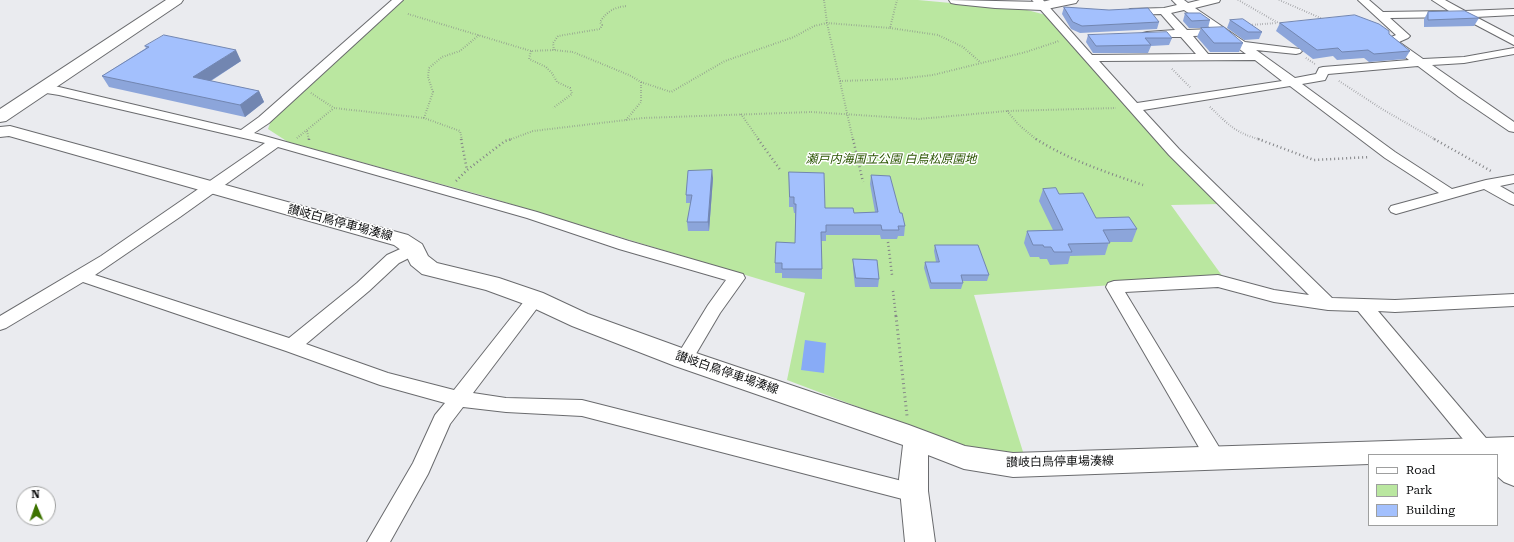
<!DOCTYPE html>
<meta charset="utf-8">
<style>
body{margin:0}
#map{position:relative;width:1514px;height:542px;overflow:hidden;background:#eaebef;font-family:"Roboto Serif",serif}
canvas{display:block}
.legend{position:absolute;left:1368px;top:454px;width:130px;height:72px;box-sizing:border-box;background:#fff;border:1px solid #9e9f9f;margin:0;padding:5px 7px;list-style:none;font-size:12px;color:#0d0e0f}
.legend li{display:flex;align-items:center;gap:8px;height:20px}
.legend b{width:20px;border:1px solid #9e9f9f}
.north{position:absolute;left:16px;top:486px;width:40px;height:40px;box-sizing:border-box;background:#fff;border:1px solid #9e9f9f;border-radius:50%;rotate:358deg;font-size:11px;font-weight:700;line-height:16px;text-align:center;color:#0d0e0f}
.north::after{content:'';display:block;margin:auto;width:14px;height:18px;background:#3d7300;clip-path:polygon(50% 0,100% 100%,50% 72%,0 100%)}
</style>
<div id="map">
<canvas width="1514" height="542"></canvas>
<ul class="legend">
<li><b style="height:5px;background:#fff"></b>Road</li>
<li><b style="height:11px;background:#bae7a0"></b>Park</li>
<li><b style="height:11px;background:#a3c0fd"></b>Building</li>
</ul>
<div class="north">N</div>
</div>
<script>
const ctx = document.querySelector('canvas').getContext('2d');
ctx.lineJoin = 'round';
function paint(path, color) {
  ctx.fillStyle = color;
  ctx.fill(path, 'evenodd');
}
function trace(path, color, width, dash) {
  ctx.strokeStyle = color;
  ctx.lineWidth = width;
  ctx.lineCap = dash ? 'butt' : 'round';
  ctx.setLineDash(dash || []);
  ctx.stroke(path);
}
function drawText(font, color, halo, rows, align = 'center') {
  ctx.font = font + ' "Roboto Serif","Noto Sans JP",serif';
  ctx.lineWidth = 3;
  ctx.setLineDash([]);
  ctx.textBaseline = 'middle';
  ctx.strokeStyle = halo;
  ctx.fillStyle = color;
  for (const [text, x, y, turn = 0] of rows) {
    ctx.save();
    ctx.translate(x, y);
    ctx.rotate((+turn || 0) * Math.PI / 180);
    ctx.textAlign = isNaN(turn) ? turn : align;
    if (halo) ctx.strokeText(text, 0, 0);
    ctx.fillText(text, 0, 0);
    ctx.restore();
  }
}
paint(new Path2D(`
 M403 0H918L1027 10 1046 15 1132 111 1220 204 1171 205 1223 277 974 295 1024 455 964 447 787 380 805 293 481 195 288 142 268 129 272 118Z`), '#bae7a0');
paint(new Path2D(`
 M805 340 826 343 824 373 801 370Z`), '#88abf6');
const street = new Path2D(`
 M392 0H403L269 123 254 133 537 212 629 241 743 274 745 278 720 313 690 364 684 366 678 364 675 359 708 305 726 280 619 249 527 218 278 147 180 217 95 275 289 338 357 283 387 255 409 245 414 244 419 245 422 249 419 253 399 263 369 291 306 344 388 373 454 390 529 295 535 293 541 295 543 299 541 303 473 393 506 398 582 400 914 484 921 487 924 493 921 499 914 502 582 416 506 412 463 407 450 424 428 474 390 542H367L413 463 435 415 445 403 380 385 286 351 83 282 6 328 0 330V316L101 256 265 143 59 95 40 92 38 89 40 86 44 85 59 87 241 130 259 117Z
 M1032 0H1043L1092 55 1196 54 1181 37H1143L1141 35 1143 33 1147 32 1175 30 1161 14 1130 15 1125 12 1130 9 1164 8 1177 5 1172 0H1184L1188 3 1200 0H1220L1219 2 1195 8 1245 42 1300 49 1302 51 1300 53 1296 54 1256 50 1295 78 1316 74 1319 68 1323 67 1409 60 1385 41 1387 39 1396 35 1358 0H1369L1383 12 1449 11 1432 0H1445L1465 11 1514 9V15L1476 17 1514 37V45L1461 17 1390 18 1410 36 1408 38 1399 42 1423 59 1464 57 1514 48V54L1464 63 1432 65 1514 122V132L1509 131 1459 97 1418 66 1328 74 1325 80 1302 84 1395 152 1452 189 1486 180 1514 175V183L1500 186 1514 194V205L1509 203 1484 189 1396 214 1391 212 1389 209 1391 206 1439 193 1385 158 1290 86 1143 110 1179 149 1332 298 1395 300 1514 294V306L1395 312 1378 311 1491 444 1494 450 1491 455H1476L1358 311 1328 310 1274 302 1218 287 1125 292 1225 457 1222 463 1215 465 1208 463 1106 287 1108 283 1114 281 1218 275 1274 290 1309 295 1169 155ZM1184 10 1212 29 1187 30 1171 13ZM1221 35 1246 54H1208L1193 36ZM1255 60 1282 81 1137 103 1099 61Z`);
const secondary = new Path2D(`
 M166 0H183L181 3 6 121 0 122V109Z
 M949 0 1042 2 1050 0H1078L1076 3 1042 10 995 8 956 4 951 3Z
 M10 126 408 235 422 244 428 256 437 263 499 278 543 293 588 314 693 352 909 425 965 446 1013 453 1514 437V486L1504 482 1497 476V455H1369V464L1013 477 964 469 928 455V491L935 542H905L899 479 903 445 675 366 572 326 527 305 486 290 422 274 411 265 405 253 394 245 9 136 0 137V127Z`);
trace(street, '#6a6b6e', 2);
trace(secondary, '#6a6b6e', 2);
trace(new Path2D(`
 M824 0 827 23 853 140
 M1238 0 1282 25
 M1279 0 1323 19
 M408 14 531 51 554 50 573 52 629 75 641 82 671 92 725 61 794 37 814 26 827 23 890 28 897 0
 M1250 25 1277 23
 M890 28 938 35 963 47 980 62
 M554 50 553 43 558 36 600 29 602 25 600 22C607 11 615 7 627 6
 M531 51 529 59 546 67 552 73 557 82 570 88 572 94 553 108
 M1306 58 1315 64
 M1172 69 1191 88
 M840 81 899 79 933 75 1026 52 1059 41
 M1339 81 1382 109 1436 140
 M311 93 334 108 424 118 460 131 462 140
 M1210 107C1229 125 1236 134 1263 140
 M1007 111 1019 125 1037 140
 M741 114 759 140
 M424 118 433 92 428 77 429 68 442 57 460 51 479 35
 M626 120 641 102V82
 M307 131 309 140
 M297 138 334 108
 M509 140 533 131 643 118 812 112 919 119 1007 111 1116 108`), '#828386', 2, [0.5, 2]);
trace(new Path2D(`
 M309 139V141
 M461 139 467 170 505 141 512 139
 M758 139 781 171
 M853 139 863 182
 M1036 139C1069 160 1106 172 1143 185
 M1258 139 1314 160 1370 157
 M1434 139 1491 171
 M456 181 467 170
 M888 242 892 275
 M893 291 896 317`), '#828386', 2.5, [1, 3]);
trace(new Path2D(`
 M896 316 907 416`), '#828386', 3, [1, 3.5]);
paint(street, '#fff');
paint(secondary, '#fff');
paint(new Path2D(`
 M1064 7 1159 22 1157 29 1080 33 1071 29 1062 14Z
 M1428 12 1479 18 1474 26 1424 27V19Z
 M1185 13 1210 20 1208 28H1189L1183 21Z
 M1230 20 1262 32 1259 39 1244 40 1227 28Z
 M1280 23 1389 34 1410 51 1405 59 1369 62 1364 58 1337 60 1333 56 1313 59 1276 31Z
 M1201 28 1243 43 1239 52H1210L1197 37Z
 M1088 35 1172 38 1169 45 1151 46 1148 53H1093L1086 42Z
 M145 46 241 61 211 81 259 91 264 102 245 117 109 87 102 76 146 48Z
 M789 172 825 208 854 213 875 212 870 184 871 175 900 213 905 226 904 236H898L897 239H881L880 235H826V241H821L822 269V279L782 278V273H775V263L795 243V213H794L793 207H789Z
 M713 178 709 231H688L687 222 691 203H686V195Z
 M1043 189 1059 194 1096 218 1137 229 1132 242H1109L1105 255 1070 256 1068 264 1050 265 1047 259H1040L1039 257H1030L1024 243 1027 231 1053 230 1039 201Z
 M935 245 989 275 987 281H962L963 283 961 289H930L924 268 925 262H936L934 251Z
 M853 259 879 279 878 287H855L853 268Z`), '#8ca5da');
paint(new Path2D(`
 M236 50 241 61 199 88 193 77Z
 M259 91 264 102 245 117 240 105Z
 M712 170 713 178 709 231 708 222Z`), '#7286b1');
const building = new Path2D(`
 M1064 7 1109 10 1148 8 1159 22 1082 26 1073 22Z
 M1465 11 1479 18 1428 20V12Z
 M1185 13H1200L1210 20 1192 21Z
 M1355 15 1379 24 1389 31V34L1410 51 1374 54 1368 50 1342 52 1338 48 1317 50 1280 23Z
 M1243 19 1262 32H1248L1230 20Z
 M1224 27 1243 43H1214L1201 28Z
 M1167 32 1172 38H1145L1151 45 1096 46 1088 35Z
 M164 35 236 50 193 77 259 91 240 105 102 76 149 47 145 46Z
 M712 170 708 222H687L692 195H686L688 171Z
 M789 172 824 173 825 208H853L854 213 878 212 871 175 890 176 900 213H902L905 226H898L899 230H882L881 225H826V232H821L822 269H782V263H775L776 242 795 243 796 204H794V197H790Z
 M1056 188 1059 194 1083 193 1096 218 1129 217 1137 229 1103 230 1110 243 1068 244 1072 252H1054L1051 247H1044L1043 245H1033L1027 231 1063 230 1043 189Z
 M935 245H978L989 275H961L963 283H931L925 262H939Z
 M853 259 877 260 879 279 856 278Z`);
paint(building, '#a3c0fd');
trace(building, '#7286b1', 1);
drawText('italic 12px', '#2a5400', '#fff', [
 ["瀬戸内海国立公園 白鳥松原園地",891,159]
]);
drawText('12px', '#0d0e0f', '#fff', [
 ["讃岐白鳥停車場湊線",340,223,15],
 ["讃岐白鳥停車場湊線",727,373,19],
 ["讃岐白鳥停車場湊線",1060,462,-1]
]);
</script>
